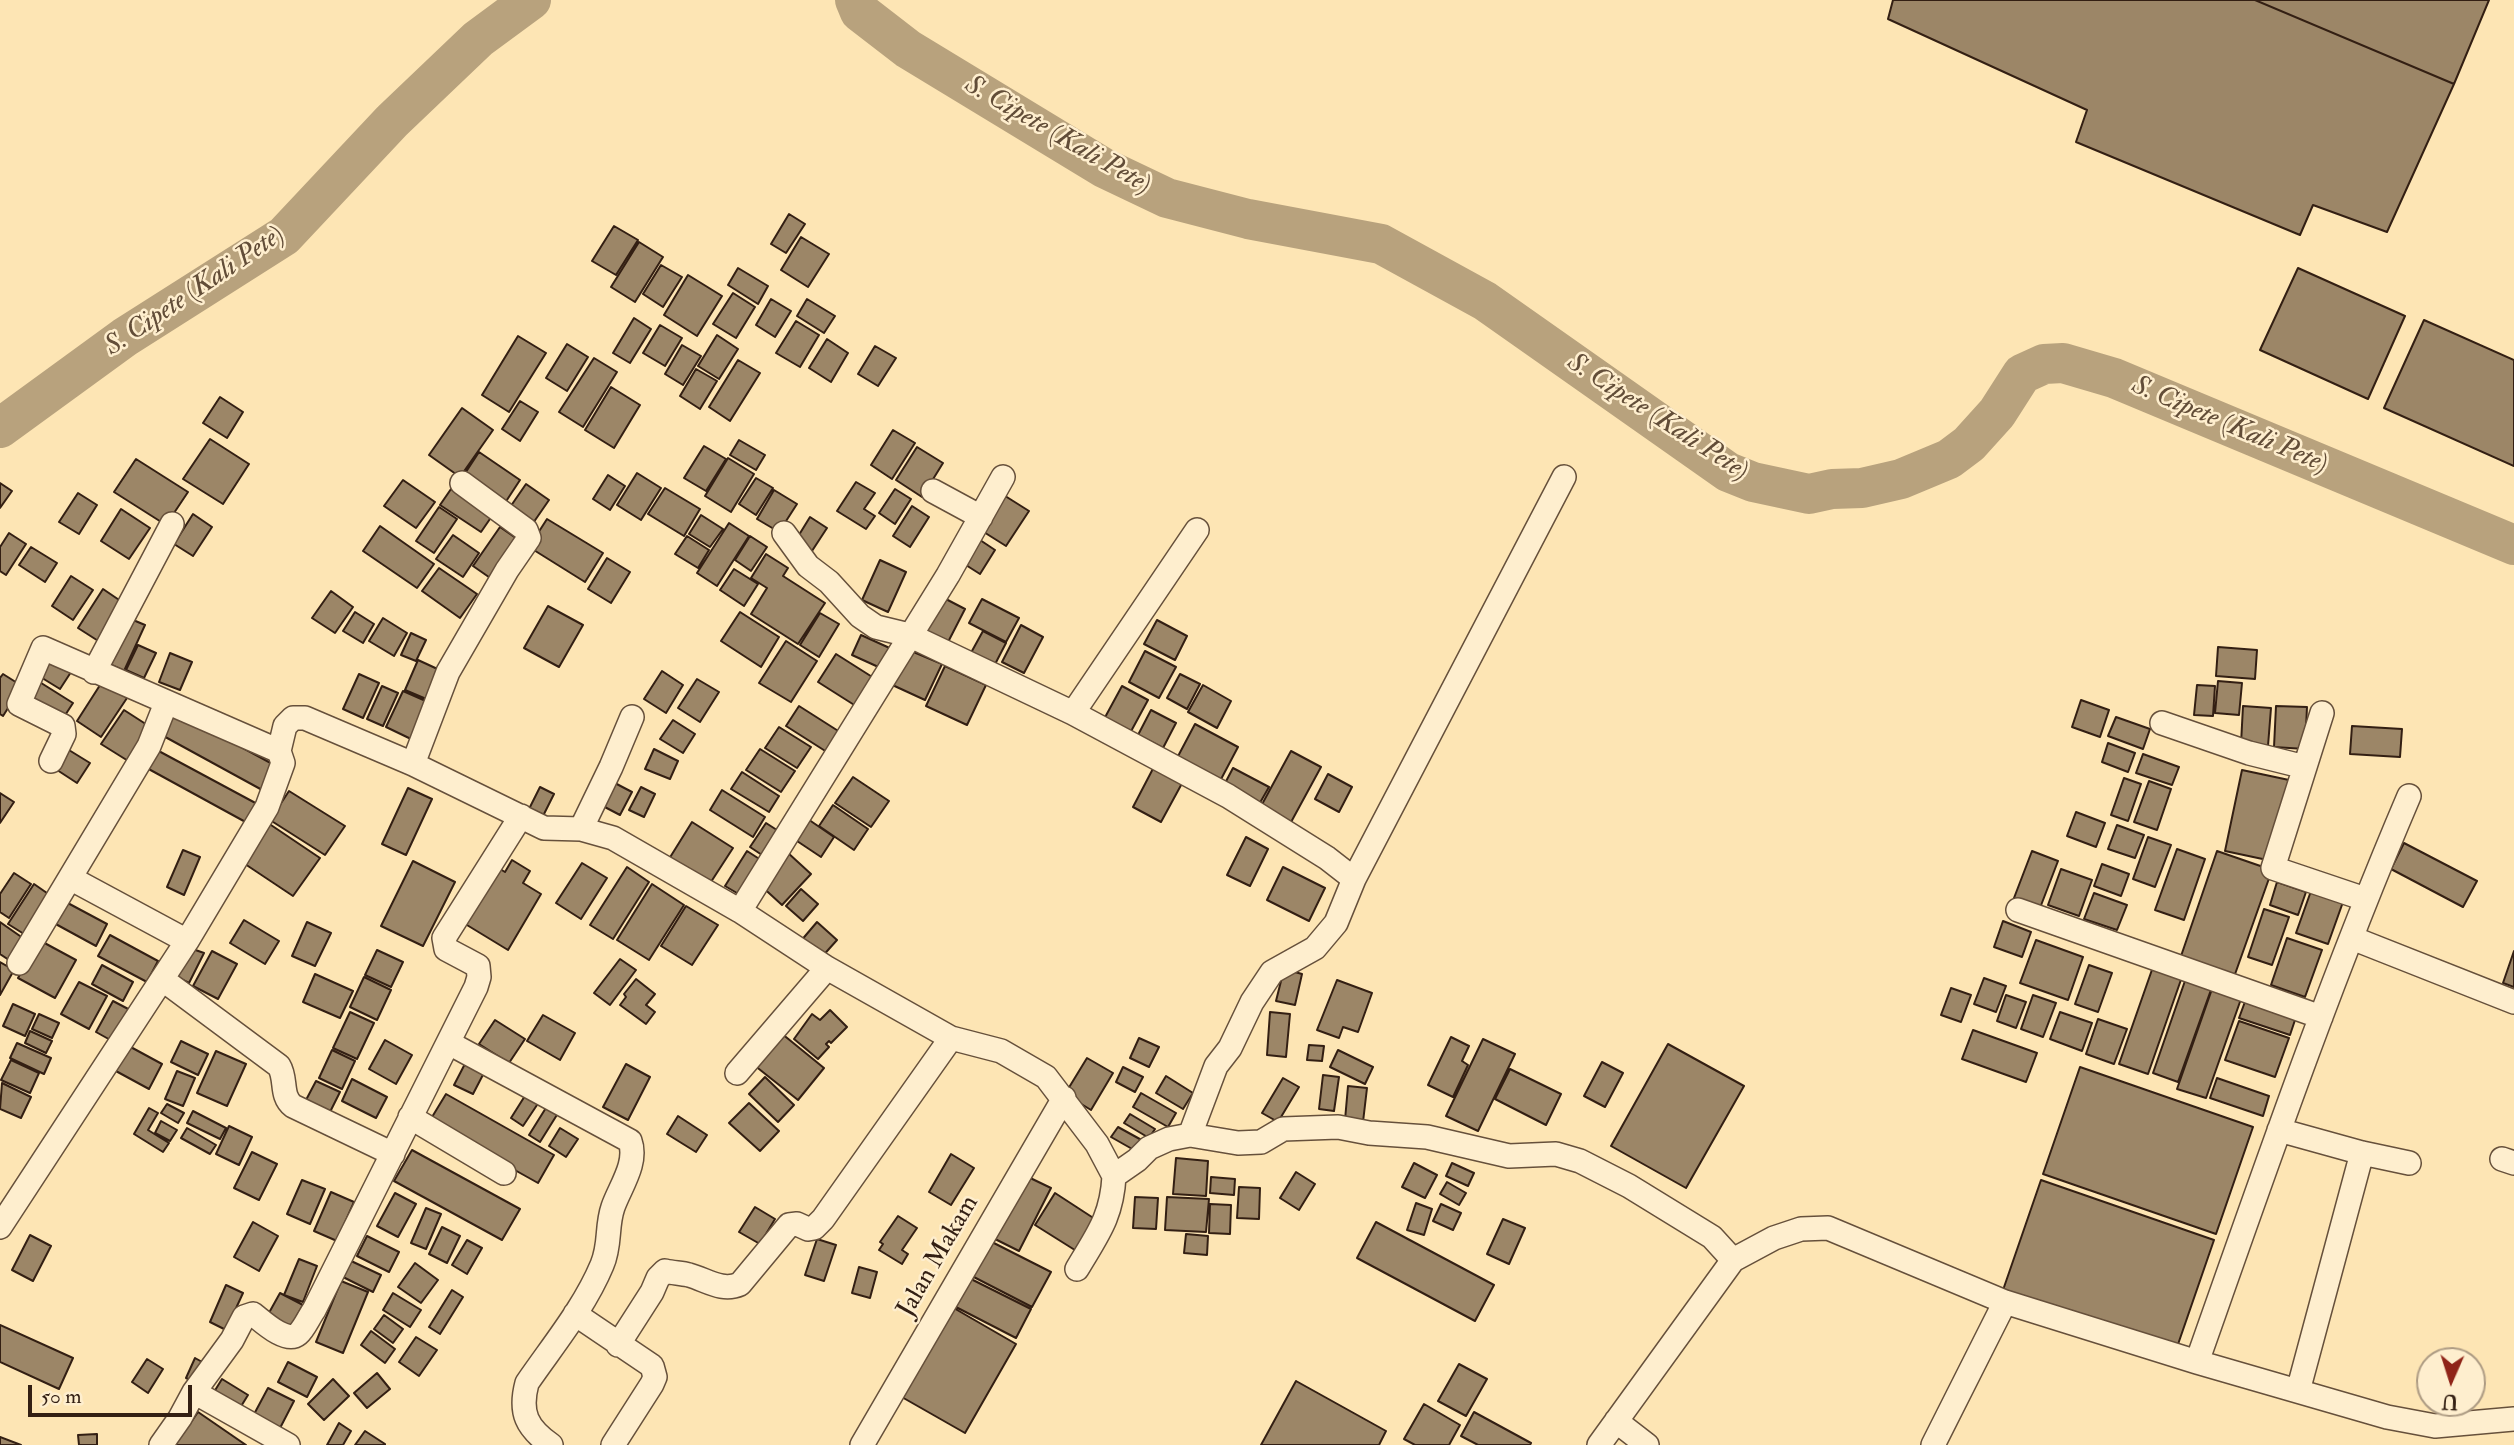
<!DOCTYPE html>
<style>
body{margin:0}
#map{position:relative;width:2514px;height:1445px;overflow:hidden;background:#fde5b4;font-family:"IM FELL Double Pica",serif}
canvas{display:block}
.north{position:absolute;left:2416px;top:1347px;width:70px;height:70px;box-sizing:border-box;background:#feeece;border:2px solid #ad9b83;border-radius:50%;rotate:183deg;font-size:19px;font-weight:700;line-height:28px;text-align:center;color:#331f13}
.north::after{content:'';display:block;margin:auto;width:24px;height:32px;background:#8f2418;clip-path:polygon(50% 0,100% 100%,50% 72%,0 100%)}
.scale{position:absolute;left:28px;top:1385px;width:164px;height:32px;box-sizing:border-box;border:4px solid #331f13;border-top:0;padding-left:9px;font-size:21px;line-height:24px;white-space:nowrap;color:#331f13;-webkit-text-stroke:5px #feeece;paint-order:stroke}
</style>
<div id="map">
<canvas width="2514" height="1445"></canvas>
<div class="north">U</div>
<div class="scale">50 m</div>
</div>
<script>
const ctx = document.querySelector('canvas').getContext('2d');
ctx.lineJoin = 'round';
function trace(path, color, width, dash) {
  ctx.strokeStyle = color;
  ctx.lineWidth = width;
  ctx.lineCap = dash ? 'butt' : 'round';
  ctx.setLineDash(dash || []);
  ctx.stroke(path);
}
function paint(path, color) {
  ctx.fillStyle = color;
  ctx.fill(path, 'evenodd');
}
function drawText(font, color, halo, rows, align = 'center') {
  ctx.font = font + ' "IM FELL Double Pica",serif';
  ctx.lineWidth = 5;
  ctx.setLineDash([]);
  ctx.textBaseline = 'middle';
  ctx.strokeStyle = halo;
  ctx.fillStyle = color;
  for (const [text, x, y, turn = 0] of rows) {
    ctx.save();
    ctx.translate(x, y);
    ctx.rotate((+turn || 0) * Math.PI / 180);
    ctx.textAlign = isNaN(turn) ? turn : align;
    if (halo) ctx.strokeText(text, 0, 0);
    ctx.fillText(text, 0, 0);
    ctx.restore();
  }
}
trace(new Path2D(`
 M855 0 860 12 908 49 1104 168 1167 198 1248 219 1381 244 1485 301 1728 472 1753 482 1809 494 1832 489 1862 488 1901 479 1949 459 1969 444 1997 413 2022 374 2044 364 2063 363 2114 378 2514 545
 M0 428 125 337 284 236 392 121 478 39 531 0`), '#b8a27d', 40);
const building = new Path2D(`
 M1893 0H2255L2454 84 2387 232 2313 205 2300 235 2076 142 2087 110 1888 19Z
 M2255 0H2489L2454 84Z
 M789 214 805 224 786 253 771 244Z
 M614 226 638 240 616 275 592 261Z
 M801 237 829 254 808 287 781 270Z
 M639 242 663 257 635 302 611 287Z
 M661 265 682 277 663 307 643 294Z
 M738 268 768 286 758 304 728 285Z
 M2298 268 2405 316 2368 399 2260 350Z
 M688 275 722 296 697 336 664 315Z
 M733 293 755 307 736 338 713 324Z
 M771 299 791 311 775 337 756 325Z
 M807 299 835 316 824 333 797 316Z
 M634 318 651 329 630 363 613 353Z
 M2424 320 2514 360V466L2384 408Z
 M796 321 819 335 800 367 776 353Z
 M660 325 682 338 665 366 643 353Z
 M717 335 738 349 719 379 698 366Z
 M518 336 546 353 509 412 482 395Z
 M827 339 848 353 831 382 809 368Z
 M567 344 588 357 567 391 546 378Z
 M682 345 701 356 683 385 665 374Z
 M875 346 896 358 878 386 858 374Z
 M594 358 617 372 583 427 559 412Z
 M738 360 760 373 730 421 709 407Z
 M696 369 717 381 700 409 680 396Z
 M611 387 640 405 614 448 585 430Z
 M220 397 243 412 227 438 203 423Z
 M520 401 538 412 520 441 502 429Z
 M462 408 493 430 460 477 429 455Z
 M893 430 915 443 892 479 871 465Z
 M210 439 249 464 223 504 183 479Z
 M739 440 765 455 756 470 730 455Z
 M704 446 726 459 706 491 684 478Z
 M917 447 943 463 922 497 896 480Z
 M479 452 520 480 503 506 462 478Z
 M728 458 754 474 731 512 705 496Z
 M136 459 188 492 166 525 114 492Z
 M637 473 661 488 641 520 617 505Z
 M608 475 625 486 610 510 593 499Z
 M756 478 773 488 756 515 739 504Z
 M403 480 435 502 416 528 384 506Z
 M856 482 875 493 864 509 875 516 866 529 837 511Z
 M0 483 12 491 0 508Z
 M526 484 549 500 529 529 506 513Z
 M665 488 700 509 684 536 648 514Z
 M451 489 492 516 481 532 440 505Z
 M895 489 911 499 895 524 879 513Z
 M774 490 797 504 779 532 757 519Z
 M78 493 97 505 79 534 59 522Z
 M1002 494 1029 511 1006 546 979 529Z
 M912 506 929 517 910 547 893 536Z
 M439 507 457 519 434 553 416 541Z
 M121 509 150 528 129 559 101 541Z
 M193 514 212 527 193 556 174 544Z
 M701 515 723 529 710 547 689 534Z
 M810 517 827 528 810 554 794 543Z
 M547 519 603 553 585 582 529 547Z
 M729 523 749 536 717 586 697 573Z
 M380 526 434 564 417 588 363 551Z
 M500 527 523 543 496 582 473 566Z
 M9 533 26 544 6 575 0 571V547Z
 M453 535 479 553 463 577 436 559Z
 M687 536 709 550 698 568 675 554Z
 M750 536 767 547 751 571 735 560Z
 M974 536 995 550 980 574 958 560Z
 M31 547 57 563 45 582 19 565Z
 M766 554 788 568 783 576 825 603 798 644 751 614 767 588 751 578Z
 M607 558 630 572 611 603 588 589Z
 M880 560 906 572 888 612 862 600Z
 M439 568 477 594 460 618 422 591Z
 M734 569 758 584 744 606 720 590Z
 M71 576 93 590 73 620 52 606Z
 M103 589 128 606 103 644 78 628Z
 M331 591 353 607 335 633 312 618Z
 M942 597 965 609 946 646 922 634Z
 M982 599 1019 618 1006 642 969 623Z
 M548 606 583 625 559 667 524 648Z
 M355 612 374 624 363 643 343 631Z
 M740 612 779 637 761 667 721 641Z
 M820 613 839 624 819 657 800 645Z
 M126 617 145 625 124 671 105 662Z
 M383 618 407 633 394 656 369 641Z
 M1157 620 1187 636 1175 660 1144 644Z
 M1021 625 1043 637 1024 673 1002 662Z
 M983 631 1006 643 991 672 967 660Z
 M411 633 426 640 416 661 401 655Z
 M861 635 894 650 885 670 852 655Z
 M786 641 817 661 791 702 759 683Z
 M138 645 156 653 144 678 126 670Z
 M2218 647 2257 650 2255 679 2216 676Z
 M904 648 942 664 925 700 888 683Z
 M1145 651 1176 667 1159 698 1129 682Z
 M47 653 73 669 60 689 34 673Z
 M170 653 192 662 180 690 159 682Z
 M836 654 877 680 859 708 818 682Z
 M418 660 444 672 431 701 405 690Z
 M945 666 986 685 967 725 926 706Z
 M662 671 683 685 666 713 644 699Z
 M3 674 22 686 3 716 0 714V678Z
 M359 674 379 683 363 718 343 709Z
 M1180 674 1200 684 1187 709 1167 698Z
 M697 679 719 692 700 722 678 708Z
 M38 681 73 703 62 720 27 697Z
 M2218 681 2242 683 2239 715 2215 713Z
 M102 682 127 698 101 737 77 721Z
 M1203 685 1231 701 1217 728 1188 712Z
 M2197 685 2215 686 2213 716 2194 715Z
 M382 686 398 693 383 726 367 719Z
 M1122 686 1148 700 1129 735 1103 721Z
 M403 691 428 702 411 739 386 727Z
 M2081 700 2109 710 2100 737 2072 727Z
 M799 706 843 734 830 754 786 726Z
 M2243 706 2271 708 2268 746 2241 744Z
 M2276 706 2307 707 2305 749 2274 747Z
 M171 709 278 767 264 791 158 733Z
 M124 710 155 730 133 764 101 744Z
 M1151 710 1176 723 1163 748 1138 735Z
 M2116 717 2150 729 2143 749 2108 736Z
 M673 720 695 734 683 753 660 739Z
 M1195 724 1238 747 1219 783 1176 760Z
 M2352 726 2402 729 2400 757 2350 754Z
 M779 727 811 747 797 768 765 748Z
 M2108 743 2135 753 2128 772 2102 762Z
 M64 747 90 763 77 783 51 766Z
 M155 749 261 806 251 825 145 767Z
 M654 749 678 761 670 779 645 769Z
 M760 749 795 771 781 792 746 770Z
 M1291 751 1321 767 1290 824 1260 808Z
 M2143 754 2179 767 2172 785 2136 773Z
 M1157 761 1186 776 1161 822 1133 807Z
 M1233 768 1269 787 1257 808 1222 789Z
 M2242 770 2289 780 2272 861 2225 851Z
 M742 772 779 796 769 812 731 789Z
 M1328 774 1352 787 1339 812 1315 799Z
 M853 777 889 801 871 827 835 803Z
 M2124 778 2141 784 2128 821 2111 815Z
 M611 781 632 792 620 815 599 804Z
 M2149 781 2171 789 2157 830 2134 822Z
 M540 787 554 794 540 822 526 815Z
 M641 787 655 794 644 817 629 810Z
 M408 788 432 799 406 855 382 844Z
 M722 790 765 817 753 837 710 810Z
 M289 791 345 826 325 855 270 820Z
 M0 793 14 802 0 823Z
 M833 805 868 829 854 850 819 826Z
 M2076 812 2105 823 2096 847 2067 836Z
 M802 815 834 837 821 857 788 835Z
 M692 822 733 848 709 885 669 859Z
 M268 823 320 858 293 896 242 862Z
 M766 823 780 832 765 857 750 847Z
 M2117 825 2144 835 2135 858 2108 849Z
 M1246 837 1268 849 1250 886 1227 875Z
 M2148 837 2171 845 2155 887 2133 879Z
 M2404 843 2477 881 2463 907 2391 869Z
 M2177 849 2205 859 2184 920 2155 910Z
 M183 850 200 857 184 895 167 887Z
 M747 851 764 862 742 896 725 886Z
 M2032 851 2058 861 2040 908 2014 898Z
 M2217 851 2272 870 2234 977 2180 959Z
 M787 852 811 874 782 905 758 883Z
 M512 860 530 871 523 883 541 894 508 950 462 922 495 866 505 872Z
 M413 861 455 882 423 946 381 926Z
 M582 863 607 878 581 919 556 903Z
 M2102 864 2129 874 2121 896 2094 886Z
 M627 867 649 882 613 939 590 925Z
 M1283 867 1325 888 1309 921 1267 900Z
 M2061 869 2092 880 2079 916 2048 905Z
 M14 873 31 884 9 918 0 912V894Z
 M2277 882 2306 892 2298 915 2270 905Z
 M34 884 57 900 32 939 8 924Z
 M652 884 684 905 649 960 617 940Z
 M801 889 818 904 803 921 786 906Z
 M2311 891 2343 902 2328 944 2296 933Z
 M2094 893 2127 905 2117 930 2084 919Z
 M64 901 107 924 96 946 52 922Z
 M686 906 718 925 692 965 661 946Z
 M2264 909 2289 917 2272 965 2248 957Z
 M244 920 279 941 265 964 230 943Z
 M2003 921 2031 932 2022 957 1994 947Z
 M0 922 30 943 15 964 0 954Z
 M307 922 331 933 315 966 292 956Z
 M817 922 837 940 820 959 800 942Z
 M110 935 158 961 147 982 98 956Z
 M2287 938 2322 950 2305 997 2271 985Z
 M39 940 76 960 55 998 18 978Z
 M2036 940 2083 957 2068 1000 2020 983Z
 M187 947 204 953 189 983 169 973Z
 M377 950 403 962 391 987 365 975Z
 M212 951 237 964 218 999 193 986Z
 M2514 951V987L2503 983Z
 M620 959 636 970 610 1005 594 993Z
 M0 962 14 970 0 995Z
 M2154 964 2183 974 2148 1074 2119 1064Z
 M102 965 133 982 123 1001 92 984Z
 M2089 965 2112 973 2098 1012 2075 1004Z
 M1284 969 1302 974 1295 1005 1276 1001Z
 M315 974 353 991 340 1018 303 1002Z
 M364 977 391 990 377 1020 350 1007Z
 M1984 978 2006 986 1996 1012 1974 1004Z
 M2186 978 2212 987 2178 1082 2153 1073Z
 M636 979 655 994 646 1005 655 1012 646 1024 620 1005 626 997 624 994Z
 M1337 980 1372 993 1358 1032 1343 1027 1339 1038 1317 1030Z
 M79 982 107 996 89 1029 61 1014Z
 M1951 988 1971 995 1961 1022 1941 1015Z
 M2212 989 2241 999 2206 1098 2177 1089Z
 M2006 995 2026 1002 2016 1028 1997 1021Z
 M2033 995 2056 1003 2043 1037 2021 1029Z
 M2246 999 2296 1017 2290 1035 2239 1018Z
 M113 1001 132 1011 114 1042 96 1032Z
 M13 1004 35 1014 25 1036 3 1026Z
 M830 1010 847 1027 831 1043 829 1041 826 1044 829 1047 818 1059 794 1039 812 1014 820 1020Z
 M350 1012 374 1023 357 1059 333 1048Z
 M1270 1012 1290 1014 1286 1057 1267 1055Z
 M2060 1012 2092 1023 2082 1051 2050 1039Z
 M39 1014 59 1023 52 1038 32 1029Z
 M543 1015 575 1033 560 1060 527 1041Z
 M2098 1019 2127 1029 2114 1064 2086 1054Z
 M495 1020 525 1039 509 1063 479 1044Z
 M2239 1021 2289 1038 2275 1077 2225 1060Z
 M1973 1030 2037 1053 2026 1082 1962 1059Z
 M30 1031 52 1041 46 1053 25 1043Z
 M781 1033 824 1068 798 1100 754 1065Z
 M1451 1037 1469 1046 1462 1061 1468 1065 1453 1097 1428 1085Z
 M1139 1038 1159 1047 1149 1067 1130 1058Z
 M1483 1039 1515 1054 1478 1131 1446 1116Z
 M385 1040 412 1055 396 1084 369 1069Z
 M181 1041 208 1054 198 1075 171 1062Z
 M17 1043 51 1058 44 1074 10 1058Z
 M1668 1044 1744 1086 1686 1188 1611 1146Z
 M127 1045 162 1064 149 1089 114 1070Z
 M1309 1045 1324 1046 1322 1061 1307 1060Z
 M332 1050 355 1061 342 1089 319 1078Z
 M1338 1050 1373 1067 1365 1084 1330 1067Z
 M216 1051 246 1064 227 1106 197 1093Z
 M468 1058 487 1067 473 1094 454 1085Z
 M1087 1058 1113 1073 1091 1110 1065 1094Z
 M11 1060 39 1073 30 1093 1 1080Z
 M1602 1062 1623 1073 1605 1107 1584 1096Z
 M626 1064 650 1077 628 1120 603 1107Z
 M1123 1067 1143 1077 1135 1092 1116 1082Z
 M2080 1067 2253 1127 2216 1234 2043 1174Z
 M1510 1069 1561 1094 1546 1125 1495 1099Z
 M177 1071 195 1078 183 1106 165 1099Z
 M1323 1075 1339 1077 1334 1111 1319 1109Z
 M1166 1076 1193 1093 1183 1109 1156 1093Z
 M765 1077 794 1105 778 1122 749 1094Z
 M1283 1078 1299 1087 1278 1122 1262 1113Z
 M2217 1078 2269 1096 2263 1116 2210 1098Z
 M352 1079 387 1097 376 1118 342 1101Z
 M316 1081 340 1092 330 1112 306 1100Z
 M2 1083 31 1097 21 1118 0 1109Z
 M1348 1086 1367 1088 1363 1122 1345 1120Z
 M528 1091 541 1099 523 1126 511 1118Z
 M1141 1093 1176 1113 1168 1127 1133 1107Z
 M446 1094 554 1155 538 1183 429 1122Z
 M549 1103 560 1110 540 1142 529 1135Z
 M749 1103 779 1131 760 1151 729 1123Z
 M167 1104 184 1113 178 1123 161 1113Z
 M149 1108 158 1113 148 1130 169 1143 163 1152 134 1134Z
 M193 1111 226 1128 220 1139 187 1123Z
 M1130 1114 1155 1129 1149 1138 1124 1123Z
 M678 1116 707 1135 696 1152 667 1134Z
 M161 1121 177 1130 170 1141 155 1133Z
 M229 1126 252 1137 239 1165 216 1154Z
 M1118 1127 1147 1143 1141 1154 1111 1137Z
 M187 1128 216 1145 210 1154 181 1138Z
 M560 1128 578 1139 566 1157 549 1146Z
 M412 1150 520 1209 502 1240 394 1181Z
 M252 1152 277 1164 259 1200 234 1188Z
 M951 1154 974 1168 951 1205 929 1192Z
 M1176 1158 1208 1161 1206 1196 1173 1194Z
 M1414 1163 1437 1175 1425 1198 1402 1187Z
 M1452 1163 1474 1173 1468 1186 1446 1176Z
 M1296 1172 1315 1184 1299 1210 1280 1198Z
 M1024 1175 1051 1188 1019 1251 993 1238Z
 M1211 1177 1235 1179 1234 1195 1210 1193Z
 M302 1180 325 1189 310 1224 287 1214Z
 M2041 1180 2214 1240 2175 1353 2002 1293Z
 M1447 1182 1466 1193 1459 1205 1440 1194Z
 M1239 1187 1260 1188 1259 1219 1237 1218Z
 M331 1192 354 1202 337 1241 314 1231Z
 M395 1193 416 1204 398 1237 377 1226Z
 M1055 1193 1098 1221 1078 1252 1035 1225Z
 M1135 1197 1158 1198 1156 1229 1133 1228Z
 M1167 1197 1209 1199 1206 1232 1165 1230Z
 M1416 1203 1432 1209 1424 1235 1407 1230Z
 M1210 1204 1231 1205 1230 1234 1209 1233Z
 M1441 1204 1461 1213 1453 1230 1433 1221Z
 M755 1207 775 1219 760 1244 739 1232Z
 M426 1208 441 1214 426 1249 411 1243Z
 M898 1216 917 1228 902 1250 908 1254 902 1264 879 1250 883 1244 880 1242Z
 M1503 1219 1525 1228 1509 1264 1487 1254Z
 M253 1222 278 1236 259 1271 234 1257Z
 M1376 1222 1494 1285 1475 1321 1357 1258Z
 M442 1227 460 1236 447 1263 429 1254Z
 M1186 1234 1208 1236 1207 1255 1184 1253Z
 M30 1235 51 1246 33 1281 12 1270Z
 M367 1236 399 1252 389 1272 357 1256Z
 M984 1238 1051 1272 1032 1307 966 1273Z
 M817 1239 836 1245 824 1281 805 1275Z
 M467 1240 482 1248 467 1274 452 1265Z
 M299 1259 317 1266 303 1302 284 1295Z
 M349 1260 381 1275 373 1292 341 1276Z
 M415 1263 438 1280 421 1303 398 1287Z
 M859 1267 877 1272 870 1298 852 1293Z
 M967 1277 1031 1309 1016 1338 952 1305Z
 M341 1281 368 1292 343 1353 316 1342Z
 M226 1285 243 1293 226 1330 210 1322Z
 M452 1290 463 1297 440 1334 429 1327Z
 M280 1293 303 1305 288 1332 265 1320Z
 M393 1293 421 1310 410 1327 383 1310Z
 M952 1307 1016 1344 965 1433 900 1396Z
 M384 1315 403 1329 393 1343 374 1329Z
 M0 1325 73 1358 59 1389 0 1362Z
 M371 1331 395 1349 385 1363 361 1345Z
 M416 1337 437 1350 419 1376 399 1362Z
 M195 1358 204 1363 194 1382 186 1378Z
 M147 1359 163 1369 148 1393 132 1382Z
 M288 1362 317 1377 307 1397 278 1382Z
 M1459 1364 1487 1379 1466 1416 1438 1401Z
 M377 1373 390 1389 367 1408 354 1393Z
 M222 1379 248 1395 240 1408 214 1392Z
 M333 1379 349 1396 324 1420 308 1404Z
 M1296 1381 1386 1431 1379 1445H1261Z
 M268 1388 294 1401 278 1432 252 1418Z
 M1424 1404 1460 1425 1449 1445H1415L1404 1439Z
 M198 1412 246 1445H175Z
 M1474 1412 1531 1443 1530 1445H1478L1461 1436Z
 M339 1423 351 1431 343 1445H327Z
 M365 1431 385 1444V1445H355Z
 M97 1434V1445H79L78 1435Z
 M0 1437 21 1445H0Z`);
paint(building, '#9c8667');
trace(building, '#331f13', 2);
const street = new Path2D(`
 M933 491 981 517
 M784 533 808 566 829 582 860 616 876 627 909 635 1073 713 1228 796 1327 858 1354 879
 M94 672 172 524
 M1073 713 1197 530
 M2322 713 2273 868 2365 899
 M2162 723 2249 753 2305 767
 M51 761 64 734 63 726 19 704 43 648 279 751
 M413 764 448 672 507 570 529 538 526 530 462 483
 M581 829 611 767 632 717
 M70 878 187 941
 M2018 910 2321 1017
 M740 911 948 575 1003 477
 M2352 938 2514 1002
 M19 963 149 746 166 703
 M162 979 279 1066C287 1079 280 1096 293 1106L393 1154
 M449 1043 630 1141C638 1163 620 1187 613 1207 606 1227 611 1244 602 1265 584 1308 553 1345 527 1383 519 1413 527 1428 551 1445
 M737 1073 827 968
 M410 1117 504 1173
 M2279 1130 2362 1153 2409 1163
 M1190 1135 1216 1066 1230 1048 1252 1002 1272 972 1315 948 1336 923 1354 879 1564 477
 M2502 1159 2514 1163
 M0 1227 187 941 267 807 283 763 279 751 285 726 293 718H305L413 764 544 828 581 829 613 838 740 911 827 968 951 1038 1001 1051 1046 1077 1097 1144 1114 1176 1137 1160 1149 1148 1169 1139 1190 1135 1238 1143 1261 1142 1283 1129 1338 1127 1369 1133 1427 1137 1509 1156 1556 1154 1580 1161 1629 1186 1712 1237 1733 1260
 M1077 1269C1097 1235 1112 1217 1114 1176
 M575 1314 652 1366 655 1377 652 1384 613 1445
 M618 1345 652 1292 658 1278 665 1271C673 1273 681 1273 689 1275 707 1280 722 1292 740 1284L789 1225 797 1224 808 1229 814 1228 823 1219 951 1038
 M2197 1362C2264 1172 2330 981 2409 796
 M2298 1391 2362 1153
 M194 1392 288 1445
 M1616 1421 1647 1445
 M161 1445 180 1418 194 1392 232 1340 244 1317 253 1314C262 1321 286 1344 298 1334 304 1329 309 1317 314 1310L476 987 479 977 478 966 446 949 444 938 521 816
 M862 1445 1064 1098
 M1599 1445 1733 1260 1774 1238 1801 1229 1828 1228 2005 1302 2197 1362 2387 1417 2435 1426 2514 1419
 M1933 1445 2005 1302`);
trace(street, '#66503b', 26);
trace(street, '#feeece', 23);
drawText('26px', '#331f13', '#feeece', [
 ["Jalan Makam",939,1257,-60]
]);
drawText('italic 28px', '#624d38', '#feeece', [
 ["S. Cipete (Kali Pete)",1057,136,30],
 ["S. Cipete (Kali Pete)",195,292,-34],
 ["S. Cipete (Kali Pete)",1657,418,33],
 ["S. Cipete (Kali Pete)",2229,426,23]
]);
</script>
